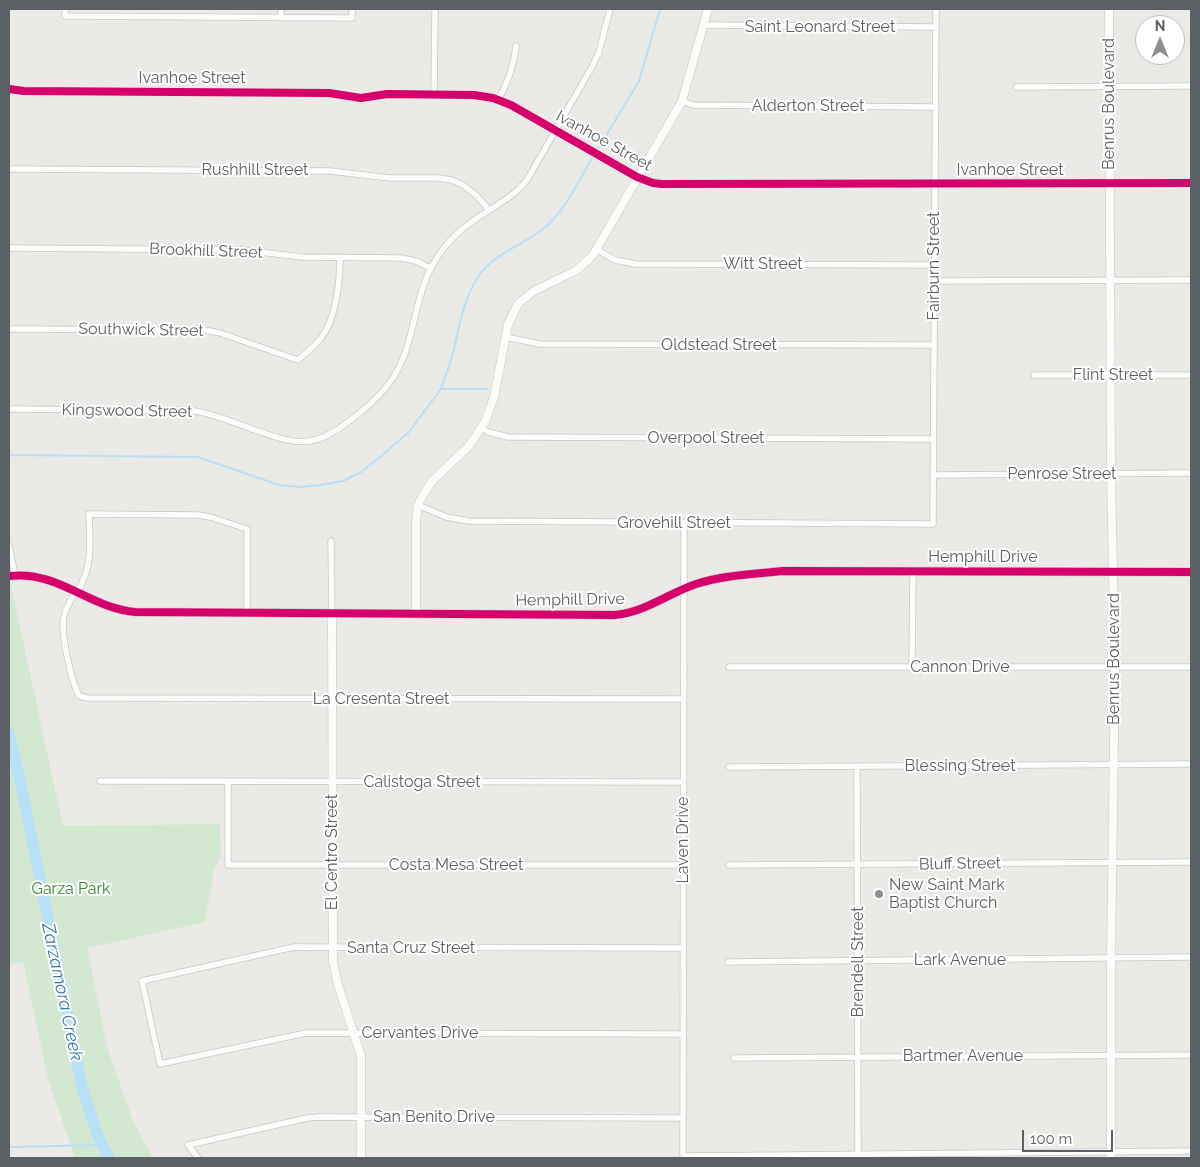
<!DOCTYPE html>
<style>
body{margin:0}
#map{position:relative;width:1200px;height:1167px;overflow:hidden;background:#ebeae6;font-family:Raleway,sans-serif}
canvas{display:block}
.frame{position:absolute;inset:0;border:10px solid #5b6064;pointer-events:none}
.north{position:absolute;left:1135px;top:15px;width:50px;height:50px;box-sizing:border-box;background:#fff;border:1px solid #bdbfc1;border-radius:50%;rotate:0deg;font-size:14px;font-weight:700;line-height:20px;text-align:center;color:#5b6064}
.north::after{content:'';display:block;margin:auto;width:18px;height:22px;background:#8d9092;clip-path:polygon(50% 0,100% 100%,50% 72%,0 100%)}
.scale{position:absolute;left:1022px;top:1130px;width:91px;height:22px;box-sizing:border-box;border:2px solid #5b6064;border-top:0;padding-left:6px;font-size:15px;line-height:18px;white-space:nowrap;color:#5b6064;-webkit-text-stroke:4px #fff;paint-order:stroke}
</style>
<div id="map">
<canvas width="1200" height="1167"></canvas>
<div class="frame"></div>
<div class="north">N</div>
<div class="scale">100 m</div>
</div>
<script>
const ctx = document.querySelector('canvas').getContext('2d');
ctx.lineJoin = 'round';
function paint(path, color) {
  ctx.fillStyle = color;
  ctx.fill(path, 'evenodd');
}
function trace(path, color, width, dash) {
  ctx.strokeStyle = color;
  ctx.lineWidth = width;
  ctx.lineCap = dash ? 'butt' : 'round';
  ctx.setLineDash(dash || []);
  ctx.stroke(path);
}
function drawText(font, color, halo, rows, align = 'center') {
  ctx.font = font + ' Raleway,sans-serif';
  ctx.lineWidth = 4;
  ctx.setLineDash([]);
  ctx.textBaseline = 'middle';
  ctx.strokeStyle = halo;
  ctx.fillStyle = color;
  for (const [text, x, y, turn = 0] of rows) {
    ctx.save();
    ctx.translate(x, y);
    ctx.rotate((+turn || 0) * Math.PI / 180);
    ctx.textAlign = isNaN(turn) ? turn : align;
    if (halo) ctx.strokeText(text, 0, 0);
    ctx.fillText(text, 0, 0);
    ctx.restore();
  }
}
paint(new Path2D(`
 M9 576 63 826 220 824 221 856 214 870 205 922 87 948 107 1047 133 1121 153 1158H75L48 1079 23 962 9 965Z`), '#d3e8d0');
trace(new Path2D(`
 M598 149 639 81 660 9
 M441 389C445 376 451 363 454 349 460 322 464 297 480 274 496 253 522 245 542 230 563 214 579 181 592 158
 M9 455 198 457 279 485 300 487 320 485 343 481 361 472 380 457 408 433 441 389H488
 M9 1147 103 1145`), '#b8e0f8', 2);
trace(new Path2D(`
 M9 733 22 790 82 1087 97 1134 109 1158`), '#b8e0f8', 11);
const street = new Path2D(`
 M65 9V16L352 18V9
 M281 18V9
 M704 25 936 27
 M1016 87 1191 86
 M9 89 24 91 329 93 361 98 387 94 474 95 493 98 511 105 637 177 653 183 662 184 1191 183
 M434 94 435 9
 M498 100C508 83 514 66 516 46
 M682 101 693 105 936 107
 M9 169 330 171 390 178H439L451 180 463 185 477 196 489 210
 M9 248 243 250 302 257 401 258 416 261 430 268
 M596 249 615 260 635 264 934 265
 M934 281 1191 280
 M9 329 204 330 220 333 298 360C306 353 315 346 321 338 336 319 340 281 340 258
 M506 337 539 344 933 345
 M1034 375H1191
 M9 409C48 409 87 410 126 410 148 410 171 409 194 411 228 415 279 446 310 441 336 437 378 400 393 378 419 337 411 290 443 249 451 239 460 230 470 223 490 208 511 200 527 180L593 65 599 52 610 9
 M482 428 488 432 508 437 933 439
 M933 475 1191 473
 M418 505 446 517 469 521 933 524 936 9
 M331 541 332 613
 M9 546 15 575
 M76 591C71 599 66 607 64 616 60 633 71 680 79 696L87 698 683 699
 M77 592C93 568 90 542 89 514L198 515 210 517 247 529V613
 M729 667H1191
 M912 667 913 571
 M857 766 858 1158
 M729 767 1191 764
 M100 781 683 782
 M228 782V865H683
 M729 865 1191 862
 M728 962 1191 957
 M683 1034 306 1033 160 1064 142 981 294 947 683 948
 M734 1058 1191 1055
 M683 1156 1191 1151
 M198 1158 188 1145 307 1118 319 1117 683 1118
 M683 1158 684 523`);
const secondary = new Path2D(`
 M1109 9 1111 474 1115 667 1111 958V1158
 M9 576C58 570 89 608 135 612L614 615C646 612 667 594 696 584 724 575 755 574 783 571L1191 572
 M332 613 333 962 338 985 361 1056V1158
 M416 614V521L418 505 423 495 432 481 469 446 485 422 494 397 508 325 514 312 519 303 534 291 577 270 593 255 682 101 708 9`);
trace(street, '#c7c7c6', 7);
trace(secondary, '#c7c7c6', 9);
trace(street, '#fcfcfb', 5.5);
trace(secondary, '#fcfcfb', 8);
trace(new Path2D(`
 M9 89 24 91 329 93 361 98 387 94 474 95 493 98 511 105 637 177 653 183 662 184 1191 183
 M9 576C58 570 89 608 135 612L614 615C646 612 667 594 696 584 724 575 755 574 783 571L1191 572`), '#d6006c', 8);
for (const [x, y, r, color] of [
 [879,894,5,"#8d9092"]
]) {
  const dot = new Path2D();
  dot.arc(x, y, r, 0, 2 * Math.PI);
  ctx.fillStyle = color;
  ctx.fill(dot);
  trace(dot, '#fff', 2);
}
drawText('16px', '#5b6064', '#fff', [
 ["Saint Leonard Street",820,27],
 ["Ivanhoe Street",192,78],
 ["Benrus Boulevard",1109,104,-90],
 ["Alderton Street",808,106],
 ["Ivanhoe Street",604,141,29],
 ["Rushhill Street",255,170],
 ["Ivanhoe Street",1010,170],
 ["Brookhill Street",206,251,2],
 ["Witt Street",763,264],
 ["Fairburn Street",934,266,-90],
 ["Southwick Street",141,330,1],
 ["Oldstead Street",719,345],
 ["Flint Street",1113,375],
 ["Kingswood Street",127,411,1],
 ["Overpool Street",706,438],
 ["Penrose Street",1062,474],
 ["Grovehill Street",674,523],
 ["Hemphill Drive",983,557],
 ["Hemphill Drive",570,600,-1],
 ["Benrus Boulevard",1114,659,-90],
 ["Cannon Drive",960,667],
 ["La Cresenta Street",381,699],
 ["Blessing Street",960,766],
 ["Calistoga Street",422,782],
 ["Laven Drive",683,840,-90],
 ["El Centro Street",332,852,-90],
 ["Bluff Street",960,864,-1],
 ["Costa Mesa Street",456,865],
 ["Santa Cruz Street",411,948],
 ["Lark Avenue",960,960],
 ["Brendell Street",858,962,-90],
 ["Cervantes Drive",420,1033],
 ["Bartmer Avenue",963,1056],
 ["San Benito Drive",434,1117]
]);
drawText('16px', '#5b6064', '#fff', [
 ["New Saint Mark",889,885],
 ["Baptist Church",889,903]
], 'left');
drawText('16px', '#328531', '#fff', [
 ["Garza Park",71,889]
]);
drawText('italic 18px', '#3977ac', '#fff', [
 ["Zarzamora Creek",62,992,78]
]);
</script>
